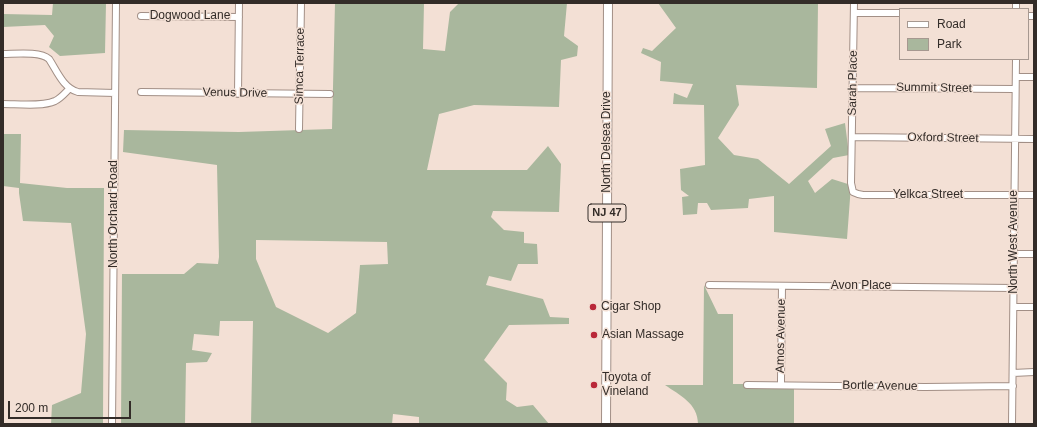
<!DOCTYPE html>
<style>
body{margin:0}
#map{position:relative;width:1037px;height:427px;overflow:hidden;background:#f3e0d5;font-family:Helvetica,sans-serif}
canvas{display:block}
.frame{position:absolute;inset:0;border:4px solid #332c28;pointer-events:none}
.legend{position:absolute;left:899px;top:8px;width:130px;height:52px;box-sizing:border-box;background:#f3e0d5;border:1px solid #a69890;margin:0;padding:5px 7px;list-style:none;font-size:12px;color:#332c28}
.legend li{display:flex;align-items:center;gap:8px;height:20px}
.legend b{width:20px;border:1px solid #a69890}
.scale{position:absolute;left:8px;top:401px;width:123px;height:18px;box-sizing:border-box;border:2px solid #332c28;border-top:0;padding-left:5px;font-size:12px;line-height:14px;white-space:nowrap;color:#332c28;-webkit-text-stroke:3px #f3e0d5;paint-order:stroke}
</style>
<div id="map">
<canvas width="1037" height="427"></canvas>
<div class="frame"></div>
<ul class="legend">
<li><b style="height:5px;background:#fff"></b>Road</li>
<li><b style="height:11px;background:#a9b79d"></b>Park</li>
</ul>
<div class="scale">200 m</div>
</div>
<script>
const ctx = document.querySelector('canvas').getContext('2d');
ctx.lineJoin = 'round';
function paint(path, color) {
  ctx.fillStyle = color;
  ctx.fill(path, 'evenodd');
}
function trace(path, color, width, dash) {
  ctx.strokeStyle = color;
  ctx.lineWidth = width;
  ctx.lineCap = dash ? 'butt' : 'round';
  ctx.setLineDash(dash || []);
  ctx.stroke(path);
}
function drawText(font, color, halo, rows, align = 'center') {
  ctx.font = font + ' Helvetica,sans-serif';
  ctx.lineWidth = 3;
  ctx.setLineDash([]);
  ctx.textBaseline = 'middle';
  ctx.strokeStyle = halo;
  ctx.fillStyle = color;
  for (const [text, x, y, turn = 0] of rows) {
    ctx.save();
    ctx.translate(x, y);
    ctx.rotate((+turn || 0) * Math.PI / 180);
    ctx.textAlign = isNaN(turn) ? turn : align;
    if (halo) ctx.strokeText(text, 0, 0);
    ctx.fillText(text, 0, 0);
    ctx.restore();
  }
}
paint(new Path2D(`
 M53 3H106L105 53 60 56 49 47 54 36 45 25 3 27V14L52 15Z
 M335 3H424L423 49 445 51 450 12 459 3H567L564 36 578 46 577 56 561 60 559 107 474 105 439 114 427 170H527L548 146 561 164 559 212 493 211 491 217 504 230 524 232V243L537 244 538 264H518L511 281 489 276 486 285 543 299 550 317 569 318V324L509 325 484 360 507 383 506 400 517 407 533 405 549 424H419V417L393 414 392 424H251L253 321H220L219 336 194 334 192 350 212 353 207 362 186 363 185 424H121L122 274H184L197 263 218 264 219 257 217 165 123 152 124 130 239 132 332 129ZM256 240 387 242 388 264 360 265 356 313 328 333 276 307 256 259Z
 M658 3H818L817 88 736 85 739 105 718 138 734 155 758 159 789 184 831 146 825 129 845 123 849 155 833 158 808 181 815 193 832 179 851 185 847 239 774 232V196L749 199 748 208 711 210 707 203H698L697 214 683 215 682 197 689 196 681 190 680 169 705 165 704 105 673 104 674 93 687 98 693 84 660 81 661 62 641 53 643 48 652 51 676 28Z
 M3 134H21L20 183 67 188H104L103 424H51L52 405 81 393 86 334 71 223 23 221 19 193V188L3 186Z
 M704 285 718 314H733V384H794V424H698C698 403 679 395 665 385H703Z`), '#a9b79d');
const minor = new Path2D(`
 M854 3 851 183 853 192 858 194 863 195H1034
 M1016 9V3
 M854 13H900
 M141 16 239 17
 M1028 16H1034
 M3 54C15 54 40 51 49 59 57 71 63 88 78 92L115 93
 M1016 77H1034
 M852 88 1015 89
 M141 92 330 94
 M238 94 239 3
 M3 104C17 104 42 107 55 101 61 98 65 93 69 89
 M299 129 301 3
 M852 137 1034 139
 M1014 254H1034
 M709 285 1014 288
 M782 286 781 380V383L782 385
 M1014 307H1034
 M1013 373 1034 372
 M747 385 925 387 1013 386
 M112 424 116 3
 M1012 424 1016 59`);
const major = new Path2D(`
 M606 424 608 3`);
trace(minor, '#a28f86', 8);
trace(major, '#a28f86', 10);
trace(minor, '#fff', 6);
trace(major, '#fff', 8);
for (const [x, y, r, color] of [
 [593,307,4,"#b92839"],
 [594,335,4,"#b92839"],
 [594,385,4,"#b92839"]
]) {
  const dot = new Path2D();
  dot.arc(x, y, r, 0, 2 * Math.PI);
  ctx.fillStyle = color;
  ctx.fill(dot);
  trace(dot, '#f3e0d5', 1.5);
}
for (const [x, y, w] of [
 [607,213,38]
]) {
  const box = new Path2D();
  box.roundRect(x - w / 2, y - 9, w, 18, 3);
  ctx.fillStyle = '#f3e0d5';
  ctx.fill(box);
  trace(box, '#332c28', 1);
}
drawText('bold 11px', '#332c28', null, [
 ["NJ 47",607,213]
]);
drawText('12px', '#332c28', '#f3e0d5', [
 ["Dogwood Lane",190,16],
 ["Simca Terrace",300,66,-89],
 ["Sarah Place",853,83,-89],
 ["Summit Street",934,88,1],
 ["Venus Drive",235,93,1],
 ["Oxford Street",943,138,1],
 ["North Delsea Drive",607,142,-90],
 ["Yelkca Street",928,195],
 ["North Orchard Road",114,214,-90],
 ["North West Avenue",1014,242,-90],
 ["Avon Place",861,286],
 ["Amos Avenue",781,336,-89],
 ["Bortle Avenue",880,386,1]
]);
drawText('12px', '#332c28', '#f3e0d5', [
 ["Cigar Shop",601,307],
 ["Asian Massage",602,335],
 ["Toyota of",602,378],
 ["Vineland",602,392]
], 'left');
</script>
